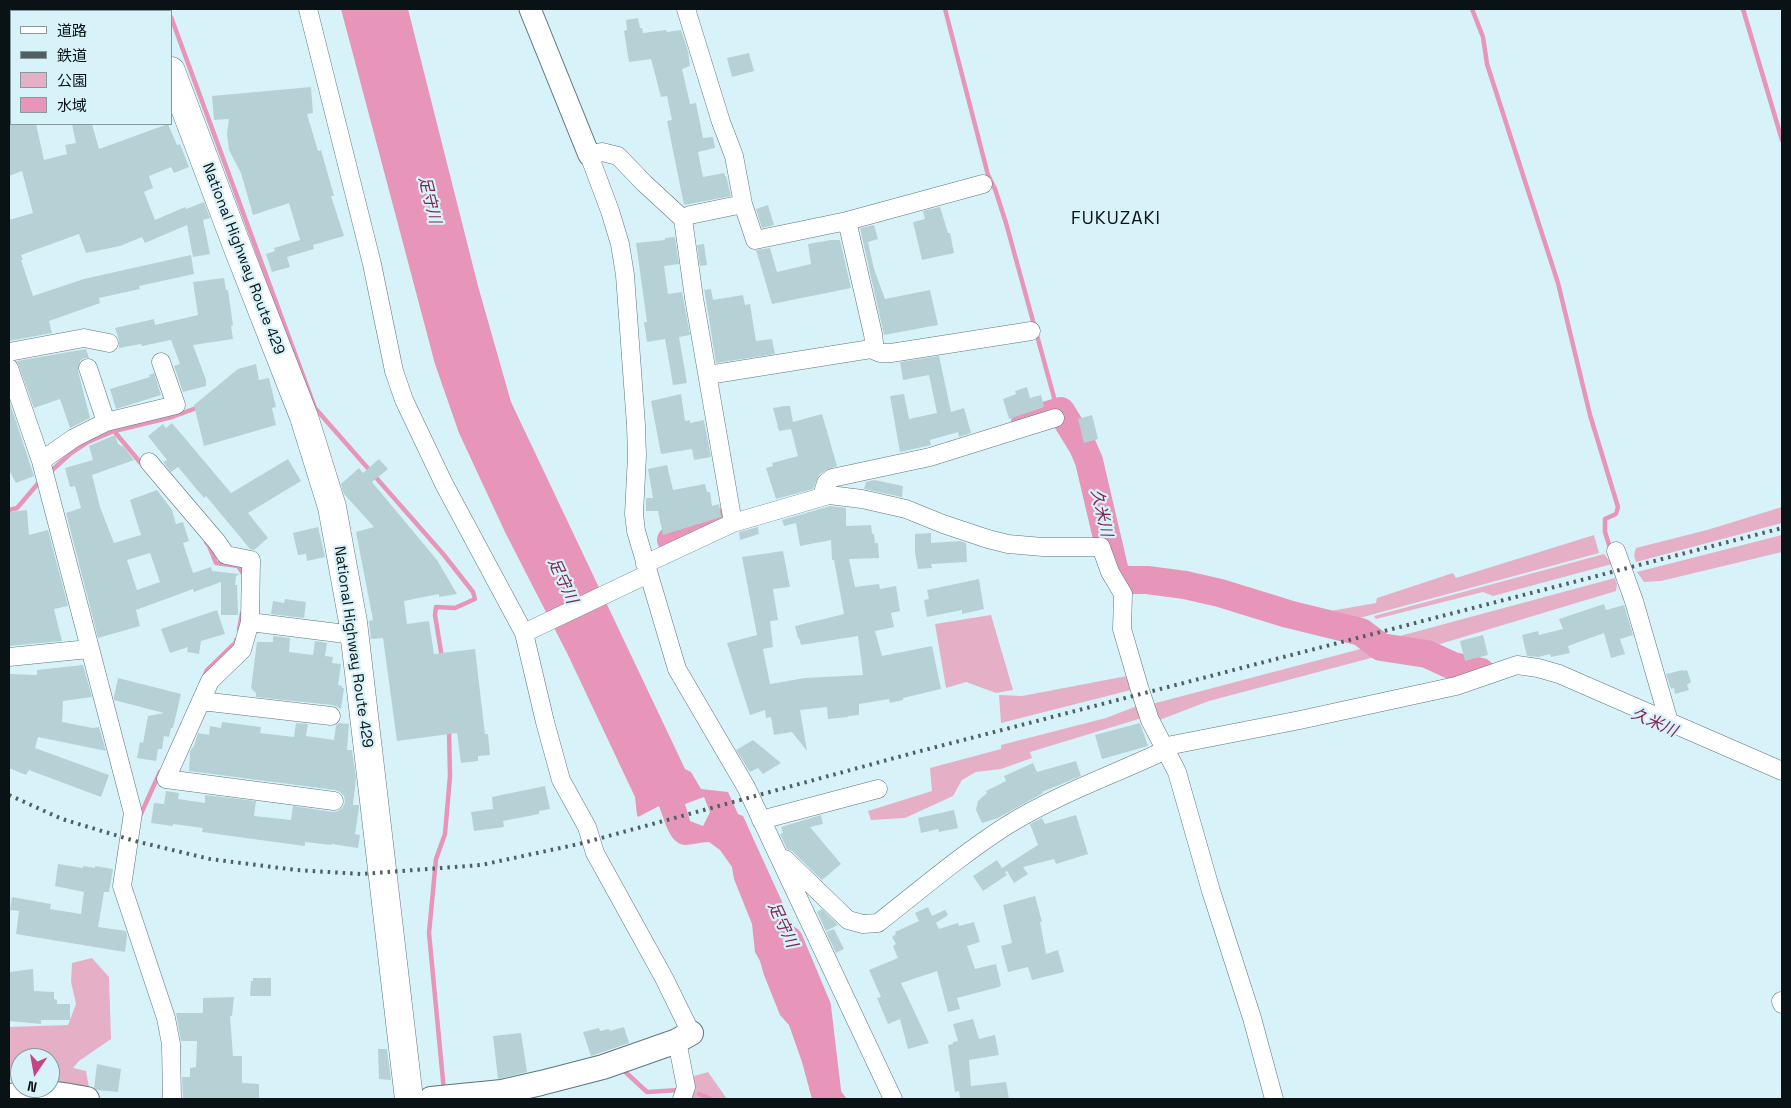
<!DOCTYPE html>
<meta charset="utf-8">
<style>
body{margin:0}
#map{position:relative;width:1791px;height:1108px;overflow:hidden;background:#d7f3f9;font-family:"Space Grotesk","Noto Sans JP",sans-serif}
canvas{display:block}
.frame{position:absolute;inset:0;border:10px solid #091315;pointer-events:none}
.legend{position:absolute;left:10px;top:10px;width:162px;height:115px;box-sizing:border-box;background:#d7f3f9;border:1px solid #85999e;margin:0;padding:6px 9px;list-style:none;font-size:15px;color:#091315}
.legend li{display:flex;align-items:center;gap:10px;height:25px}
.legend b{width:25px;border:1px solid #85999e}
.north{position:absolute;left:10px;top:1048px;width:50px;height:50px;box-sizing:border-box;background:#d7f3f9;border:1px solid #85999e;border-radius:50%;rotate:192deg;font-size:14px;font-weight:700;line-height:20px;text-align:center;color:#091315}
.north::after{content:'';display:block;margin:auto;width:18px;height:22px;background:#c84386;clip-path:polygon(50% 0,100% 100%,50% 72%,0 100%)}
</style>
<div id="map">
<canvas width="1791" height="1108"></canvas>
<div class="frame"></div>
<ul class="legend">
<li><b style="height:6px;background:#fff"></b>道路</li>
<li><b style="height:6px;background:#4f5f62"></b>鉄道</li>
<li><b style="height:14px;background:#e5b0c5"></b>公園</li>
<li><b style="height:14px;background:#e795b8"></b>水域</li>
</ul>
<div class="north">N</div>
</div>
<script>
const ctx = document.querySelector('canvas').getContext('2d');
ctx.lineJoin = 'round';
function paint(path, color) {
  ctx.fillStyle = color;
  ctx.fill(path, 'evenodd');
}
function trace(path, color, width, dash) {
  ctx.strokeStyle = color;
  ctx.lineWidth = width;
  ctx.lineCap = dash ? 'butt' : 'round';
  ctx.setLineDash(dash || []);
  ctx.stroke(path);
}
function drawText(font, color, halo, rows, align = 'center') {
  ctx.font = font + ' "Space Grotesk","Noto Sans JP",sans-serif';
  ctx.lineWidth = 4.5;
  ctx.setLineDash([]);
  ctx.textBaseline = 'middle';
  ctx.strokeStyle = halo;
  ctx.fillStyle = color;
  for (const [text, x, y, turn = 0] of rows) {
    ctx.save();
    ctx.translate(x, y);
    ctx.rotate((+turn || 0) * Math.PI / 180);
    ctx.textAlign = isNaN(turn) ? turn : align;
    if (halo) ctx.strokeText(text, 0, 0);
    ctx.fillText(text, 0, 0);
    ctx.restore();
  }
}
paint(new Path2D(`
 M1782 507V523L1636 562 1634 555 1636 548 1707 530Z
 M1594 535 1599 553 1352 620 1319 613 1376 603 1377 598 1453 573 1456 578Z
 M1782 535V552L1661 581 1644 582 1637 572Z
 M1604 554 1612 564 1493 596 1483 592 1376 619 1374 616Z
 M1615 578 1617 585 1616 591 1430 647C1418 643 1406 641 1394 645L1385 640Z
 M991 615 1013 690 996 693 966 682 946 688 935 624Z
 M1368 647 1386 654 1209 701 1157 721 1152 704Z
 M1127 676 1131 690 1001 723 999 695 1022 696Z
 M1137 706 1142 718 1040 749 1030 752 1032 758 1001 769 976 772 962 780 953 796 905 818 871 820 868 811 932 791 930 768 1001 749V745L1106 718Z
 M92 958 109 977 111 1039 79 1061 73 1068 86 1071 89 1088 50 1084V1058H20V1087H14L9 1064V1027L68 1025 76 1004 71 982 72 963Z
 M708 1072 727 1099H688L694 1076Z`), '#e5b0c5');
paint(new Path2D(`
 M341 9H408L478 286 511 402 685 769 691 772 701 789 728 792 738 814 743 816 810 963 813 970 812 975H801L798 980 802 992 809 1003 822 1011 828 1028 833 1034 832 1041 835 1046 831 1057 837 1066 839 1089 847 1099H812L802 1062 789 1025 780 1015 764 975 760 961 755 952 752 924 734 879 732 867 720 850 709 842C701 842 692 845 685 845 669 844 664 818 659 806L638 817 637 815 635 797 568 655 505 532 459 433 435 364ZM704 797 710 812 703 826 690 821 685 804Z`), '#e795b8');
trace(new Path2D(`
 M168 9 169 11
 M945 9 988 175 995 189 1006 223 1055 401 1061 411
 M1472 9 1483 37 1487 64 1558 283 1590 415 1618 507 1616 514 1605 519V532L1611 551
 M1743 9 1782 140
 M171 17 315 408 444 555 473 592 475 599 455 608 436 607 435 615 442 658
 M114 431 144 467
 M49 473 70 454 88 442 114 431 172 417 199 407
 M9 510 17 508 41 480
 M206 542 209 546 216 563 238 566 244 575
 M239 630 242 613
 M204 677 207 670 236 642V640
 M140 816 160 772
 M621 1068 647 1092 680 1090
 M444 1091 429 933 436 859 445 834 450 776 449 730
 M699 1094 711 1099`), '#e795b8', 4.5);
trace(new Path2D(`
 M1025 422 1061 411 1083 447 1089 461 1115 572 1123 580H1147L1185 585 1220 593 1288 614 1361 632 1381 647 1427 654 1453 666 1481 672
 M671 540 726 521
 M789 940 817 1007 828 1099`), '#e795b8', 28);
paint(new Path2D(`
 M638 18 640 28H642L643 33 666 30 667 32 681 30 688 51 690 66 682 69 690 104 696 103 703 138 713 137 715 148 698 152 703 177 724 173 725 176H726L731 196 684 205 667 121 672 120 667 96 661 97 651 59 629 62 624 31 627 30 626 20Z
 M749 53 754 71 732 77 727 58Z
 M311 87 313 113 307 114 318 151 321 150 334 196H331L344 236 313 245 314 249 287 257 290 267 272 272 266 254 275 251 274 248 300 240 289 203 253 215 241 173 229 150 227 134 229 119 214 120 212 96Z
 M9 124H36L44 160 67 154 65 145 76 143 72 124H92L99 149 168 124 177 145 180 144 189 167 174 173 171 167 149 176 153 188 144 192 155 220 185 207 186 209 204 202 210 218 203 220 210 254 193 257 187 225 145 243 142 237 120 246 86 253 79 234 21 255 23 260H21L33 296 84 279 191 255 194 274 139 286 140 289 99 298 100 303 49 321 52 333 9 341V220L33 213 22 171 9 176Z
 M768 205 774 225 762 228 756 209Z
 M940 207 948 233H950L954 253 922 260 913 222 925 219 923 211Z
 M874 225 878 239 868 242 874 269 885 299 930 290 938 325 884 335 860 228Z
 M675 237 679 264 664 266 668 294 682 292 690 335 679 337 687 383 673 385 665 339 647 342 644 322H647L636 243 665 240V238Z
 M831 240H840L851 288 772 304 756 250 770 248 777 272 811 264 808 244Z
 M704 244 707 265 700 266 697 245Z
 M224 278 226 290H228L233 325 231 326 233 339 193 345 206 380V386L183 392 174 366 180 364 171 340 142 346 141 344 119 348V340L115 328 154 319 155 325 198 315 193 282Z
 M704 288 705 290 711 289 713 300 743 295 745 305 750 304 756 341 772 339 775 354 716 363Z
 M86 349 89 358H84L80 361 78 371 90 418 70 428 60 399 34 408 17 361Z
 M939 356 951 412 964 408 971 433 959 437 958 432 930 440 931 445 900 452 890 396 904 394 909 419 937 413 929 375 903 380 900 362Z
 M256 364 259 380 269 378 276 407 272 408 276 425 204 446 194 405 238 369Z
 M154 373 161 395 116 409 110 389 150 377 149 375Z
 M1027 387 1030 398 1041 395 1044 407 1009 419 1003 399 1016 394 1015 391Z
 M681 394 685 421 690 420V423L704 420 711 457 694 460 692 449 661 454 651 401Z
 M9 400 34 476 16 483 9 470Z
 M785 406H790L793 422 822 414 837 466 826 470 819 475 813 489 776 499 766 468 773 466 772 463 798 456 791 429 779 431 773 408Z
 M1092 415 1098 439 1084 443 1078 419Z
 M172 423 231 493 288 459 301 481 248 513 268 538 254 550 250 549 206 496 204 498 178 467 171 472 163 462 167 460 148 436 163 424 166 428Z
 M115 435 118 444 124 447 134 460 92 475 100 507 114 543 141 535 130 500 157 490 172 510 176 524 183 522 189 541 183 543 193 573 211 567 212 571 240 574 236 576 235 585H237L238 615H221V582L194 592 193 589 136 610 140 626 98 638 66 513 81 508 75 486 70 487 65 468 93 460 89 446ZM150 553 160 582 137 590 127 560Z
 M379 459 388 469 372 482 437 560 457 594 439 597V594L404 601 407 624 429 621 434 654 475 649 485 734H488L490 755 478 756V761L461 763 457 733 397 741 383 638 371 639 369 621 373 620 356 532 374 527 344 494 341 484 359 468 363 473Z
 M667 465 673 490 705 484 707 492H710L712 506 719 504 721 517 663 535 658 511H646V498H653L648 469Z
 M874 480 903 486 902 497 864 489 866 482Z
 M830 506 846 508V526L871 525 872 534H874L875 543H878L879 558 849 559 855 587 879 584 880 589 896 586 900 611 891 613 894 627 875 631 882 656 932 646 941 689 903 698V700L890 703 889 699 859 704V715L848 716V717L828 719 827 707 800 710 807 751 792 732 774 735 771 717 766 718 765 710 750 715 727 643 757 635 742 557 783 551 790 587 773 589 778 620 770 621 773 647 763 649 770 684 805 678 863 675 858 636 801 645 799 638H798L795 626 844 614 834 560H832L831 540 800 546 796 523 784 526 782 520Z
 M27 510 29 535 48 530 68 606 54 609 62 641 9 646V512Z
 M318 527 325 557 307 561 306 554 298 555 293 533Z
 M758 527 759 534 740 540 739 532Z
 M931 533V543L960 541 966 543 967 562 931 564 932 568 918 569 915 553V534Z
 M979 579 984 609 962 614V610L927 617 924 600 929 599 927 590Z
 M285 599 306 602 304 618 271 614 273 601 284 603Z
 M1604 604 1606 610 1624 605 1633 635 1620 639 1625 654 1611 658 1604 633 1568 646 1570 653 1551 657 1550 654 1538 657 1527 656 1522 635 1538 631 1539 635 1563 629 1559 619Z
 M217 610 225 634 201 641 199 654 187 652 188 647 170 653 161 629Z
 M1483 635 1488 655 1465 661 1460 641Z
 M273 636 290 638 289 652 313 655 315 641 327 643 325 656 333 657 332 663 341 664 338 685 342 686V688H344L341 709 332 705 256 697V693L251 688 257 642H273Z
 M83 665 92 697 63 701 62 722 93 728 99 727 106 751 38 737 35 748 109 775 101 797 29 770 26 775 9 768V674L37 675V670Z
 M1683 670V671L1687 670 1691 682 1687 685 1689 690 1675 694 1674 688 1671 689 1666 674Z
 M118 678 181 694 173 728H171L169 737 164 736 162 749H158L156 761 137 758 140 742 143 743 148 716 164 713 114 700V697Z
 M222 722 261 727 260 733 294 737 296 723 308 724 306 736 334 740 336 725 339 723 349 724 347 750H352L356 779 353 805H359V807L355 834 360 835 358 848 332 844 331 845 305 842V846L282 843 202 832 203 828 173 824V826L151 823 154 803 164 804 166 791 179 793 178 799 205 803V795L256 801 254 816 291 820 293 806 333 812 338 811 343 807 345 802 344 796 340 792 335 790 189 771 190 751 194 746 198 733 209 735 210 726 221 728Z
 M1140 723 1148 746 1102 759 1095 735Z
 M753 740 781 763 763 774 758 768 750 772 736 750Z
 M1076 761 1081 776 1042 792 1043 793 998 818 982 823 976 810 978 801 987 793 986 791 1006 781 1004 776 1033 763 1037 772Z
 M545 786 550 809 539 811V814L503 821 504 827 474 831 471 812 493 809 492 797Z
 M954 810 958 828 939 832 938 829 921 833 918 818Z
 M821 815 823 824 810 827 841 864 822 880 792 851 787 849 780 834 783 833 781 827Z
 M1076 815 1088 854 1056 864 1054 859 1023 867 1028 874 1014 883 1007 871 1005 872 1007 875 983 891 973 876 997 860 1002 868 1038 845 1030 824 1042 818 1045 824Z
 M58 864 83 868V866L95 868V866L113 869 109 892H104L98 927 126 931 127 936 125 952 16 934 19 911 10 910 12 897 51 904 50 909 81 914 84 892 55 886Z
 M1035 896 1042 922H1040L1046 954 1058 950 1064 972 1032 980 1028 967 1008 972 1001 946 1012 943 1003 905Z
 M928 907 932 916 945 910 948 915 936 923 939 929 958 923 959 926 974 922 980 942 967 946 975 969 996 964 1001 985 999 987 957 998 960 1009 948 1012 937 971 901 983 929 1043 908 1049 900 1019 888 1024 877 998 881 997 869 970 898 958 893 946 896 944 892 937 896 934 895 932 919 921 915 913Z
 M822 909 838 925 826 931 817 912Z
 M834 929 844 949 836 953 826 932Z
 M33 969 34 991 54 992V999L57 1000V1004H70V1020H41V1024L9 1021V972Z
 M253 978H271V996H250L251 981H253Z
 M234 997 232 1016H230L233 1056H242V1083L259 1084V1099H183L182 1077H190V1068L196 1067 197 1041H181L176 1013H203V998Z
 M973 1019 979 1039 995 1035 999 1055 969 1060 971 1086 1006 1082 1009 1099H960L959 1091 955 1092 948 1045 953 1044V1042L958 1041 953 1024Z
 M624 1027 629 1043 591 1056 583 1032 599 1028 600 1031 609 1029 610 1031Z
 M521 1033 527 1072 498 1079 493 1036Z
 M378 1049H387L391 1080 379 1079Z
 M97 1064 121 1069 118 1092 97 1090 94 1088Z`), '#b6d1d6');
const minor = new Path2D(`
 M308 9 372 264 394 371 404 400 444 484 524 633 545 722 561 780 587 827 595 853 664 978 691 1033
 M686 9 721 122 734 156 743 204 755 240 847 221 983 184
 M683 219 690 215 743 204
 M847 221 873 334 875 351
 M9 352 84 338 109 343
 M9 368 41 461 133 813 122 886 166 1018 171 1044 172 1099
 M88 368 106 422
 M708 375 871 349 880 353H891L1031 331
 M41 461 74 438 106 422 176 405 161 362
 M149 462 217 542 226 555 251 560 250 622 242 650 210 681 166 779 334 801
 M822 496 826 483 832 478 930 457 1055 418
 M733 523 694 298 683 219 644 183 618 156 602 152 589 155 610 211 620 244 625 275 636 425 637 456 634 514 636 531 677 669 746 787 893 1099
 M1616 551 1634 601 1669 722
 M645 564 733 523 829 495 862 499 906 509 943 524 988 539 1008 544 1043 547H1101L1110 572 1123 594 1122 629 1139 687 1150 720 1177 772 1211 891 1252 1018 1274 1099
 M250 622 354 635
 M524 633 648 574
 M9 657 89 649
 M201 701 331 716
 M761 820 878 789
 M785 859 848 920 863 924 878 923C920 890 961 855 1006 826 1052 797 1107 777 1157 754L1172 745 1300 720 1456 686 1517 665 1538 668 1559 674 1782 771
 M1781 1001 1782 1004
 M677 1041 686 1087 682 1099`);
const tertiary = new Path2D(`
 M530 9 589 155`);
const secondary = new Path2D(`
 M9 1097C33 1088 62 1095 87 1099
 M431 1099 502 1092 541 1083 603 1067 677 1041 691 1033`);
const trunk = new Path2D(`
 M148 9 149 11
 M171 71 237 246 304 417 332 507 353 622 409 1099`);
trace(minor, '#5d767b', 19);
trace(tertiary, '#5d767b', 23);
trace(secondary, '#5d767b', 26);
trace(trunk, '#5d767b', 29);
trace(minor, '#fff', 18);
trace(tertiary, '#fff', 21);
trace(secondary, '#fff', 24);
trace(trunk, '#fff', 28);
trace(new Path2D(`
 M9 795 62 819 135 841 210 859 296 870 361 874 481 865 579 844 913 753 1782 528`), '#4f5f62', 4, [2.5, 5]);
drawText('15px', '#091315', '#d7f3f9', [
 ["National Highway Route 429",243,259,69],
 ["National Highway Route 429",353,647,82]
]);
drawText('italic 16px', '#812253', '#d7f3f9', [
 ["足守川",429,200,76],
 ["久米川",1101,513,77],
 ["足守川",562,581,65],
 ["久米川",1654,723,24],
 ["足守川",782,925,65]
]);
ctx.letterSpacing = '1px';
drawText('18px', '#091315', '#d7f3f9', [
 ["FUKUZAKI",1116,219]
]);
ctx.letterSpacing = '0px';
</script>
